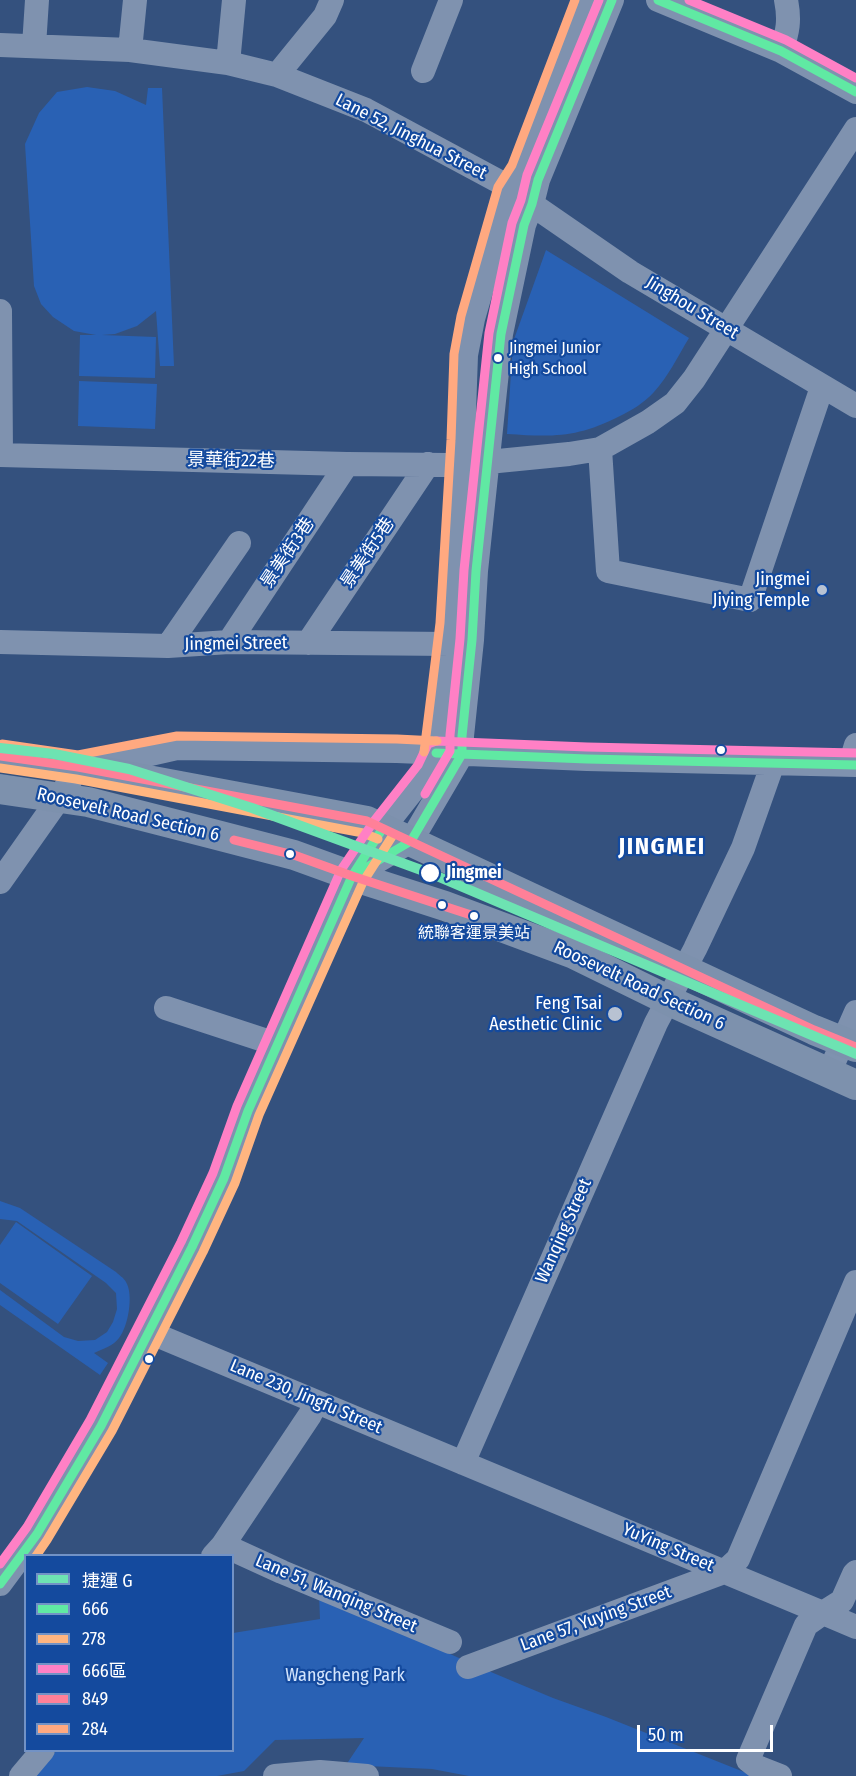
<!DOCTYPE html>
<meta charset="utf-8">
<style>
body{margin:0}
#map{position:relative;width:856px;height:1776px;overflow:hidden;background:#34517e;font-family:"Fira Sans Condensed","Noto Sans TC",sans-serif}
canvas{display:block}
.legend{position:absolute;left:24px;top:1554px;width:210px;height:198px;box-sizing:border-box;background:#144a9e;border:2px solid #7292c5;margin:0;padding:8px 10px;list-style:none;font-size:18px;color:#fff}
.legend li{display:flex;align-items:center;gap:12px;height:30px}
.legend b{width:30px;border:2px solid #7292c5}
.scale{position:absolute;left:637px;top:1725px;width:136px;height:27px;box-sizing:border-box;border:3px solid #fff;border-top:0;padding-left:8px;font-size:18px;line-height:21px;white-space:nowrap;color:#fff;-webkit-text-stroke:4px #144a9e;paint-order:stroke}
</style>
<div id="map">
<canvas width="856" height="1776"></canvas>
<ul class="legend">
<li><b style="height:8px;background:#6de3b2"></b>捷運 G</li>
<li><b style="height:8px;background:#60e9a3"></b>666</li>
<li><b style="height:8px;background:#ffb580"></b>278</li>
<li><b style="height:8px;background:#ff80c5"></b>666區</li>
<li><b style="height:8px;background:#ff8098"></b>849</li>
<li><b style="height:8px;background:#ffa980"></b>284</li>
</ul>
<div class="scale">50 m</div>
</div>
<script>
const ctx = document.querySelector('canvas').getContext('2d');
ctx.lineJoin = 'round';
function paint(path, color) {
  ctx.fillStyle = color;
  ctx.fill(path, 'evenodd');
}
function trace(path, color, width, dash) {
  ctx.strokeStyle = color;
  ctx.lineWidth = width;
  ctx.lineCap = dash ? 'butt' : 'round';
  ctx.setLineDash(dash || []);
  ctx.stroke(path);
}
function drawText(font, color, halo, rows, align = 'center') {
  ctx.font = font + ' "Fira Sans Condensed","Noto Sans TC",sans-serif';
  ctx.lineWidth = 4.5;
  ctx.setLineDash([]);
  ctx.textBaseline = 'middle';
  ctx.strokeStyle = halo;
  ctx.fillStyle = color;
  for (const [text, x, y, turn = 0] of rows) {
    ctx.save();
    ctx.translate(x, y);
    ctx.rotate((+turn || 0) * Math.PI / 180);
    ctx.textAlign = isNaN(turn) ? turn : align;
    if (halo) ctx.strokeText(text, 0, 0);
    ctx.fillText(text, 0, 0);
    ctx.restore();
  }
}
paint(new Path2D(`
 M87 87 115 91 146 105 148 88H162L174 366H160L156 311 137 326 115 334 102 335 156 337 155 378 79 376 80 335H96L74 331 53 317 41 304 34 286 25 144 39 113 57 92Z
 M546 250 689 338C678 356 668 377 654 392 644 403 632 410 620 416 577 438 553 437 507 434L513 342Z
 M79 381 157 384 155 429 78 426Z
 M0 1201 20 1208 116 1272C119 1275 124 1278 126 1282 134 1295 128 1327 119 1338 113 1346 103 1349 94 1353L108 1363 100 1375 0 1305V1290L64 1337 78 1341 95 1340 107 1332 113 1322 117 1309 116 1293 106 1283 17 1221 0 1219Z
 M16 1222 92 1276 58 1324 0 1283V1245Z
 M319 1595 479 1667 553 1698 606 1717 754 1776H469L432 1769 346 1765 364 1738 275 1740 244 1771 217 1776H35L56 1751 232 1750 233 1633 320 1619Z`), '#2961b4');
trace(new Path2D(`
 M658 0 781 51 856 92
 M0 45 130 50 228 63 277 75 366 110 498 181 630 272 856 406
 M34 46 37 0
 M130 50 135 0
 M781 51C788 32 790 20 786 0
 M228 63 234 0
 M423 71 451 0
 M277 75 325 16 332 0
 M0 311 1 455
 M600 449 608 571 750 600 822 387
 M0 455 347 464 448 465 461 462
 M488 462 569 454 600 449 648 422 675 403 694 379 856 129
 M0 642 168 646 229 642 450 644 465 641
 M229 642 347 464
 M308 643 428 464
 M168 646 239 543
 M850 765 856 745
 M356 874 411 841 462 754V736L472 640 476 571 501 334 524 225 532 204 538 180 612 0
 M0 882 60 797 78 767 146 755 177 748 397 751 587 759 856 765
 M166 1008 279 1045
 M829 1073 856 1012
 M149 1332 823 1613 842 1601 854 1574 856 1572
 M463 1463 656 1023 695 949 743 848 773 763
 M223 1545 282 1572 450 1642
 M213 1556 223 1545 310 1415 316 1402
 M0 1584 37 1534 101 1426 192 1247 224 1178 248 1111 352 876 383 828 428 771 436 753 452 624 463 441 466 355 473 319 510 190 523 171 588 0
 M468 1667 724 1572 738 1559 856 1282
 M21 1776 43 1750
 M275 1776 320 1772 367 1776
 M780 1776 757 1767 748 1760 806 1625 823 1613 856 1627`), '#7f92af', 24);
trace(new Path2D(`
 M0 756 78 767 367 821 814 1030 856 1047
 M0 789 88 802 213 834 294 855 352 876 445 906 574 954 676 1004 856 1085`), '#7d91ad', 30);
trace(new Path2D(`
 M658 0 781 51 856 92
 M436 753 587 759 856 765
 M352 876 411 841 462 754V736L472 640 476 571 501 334 524 225 532 204 538 180 612 0
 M0 1584 37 1534 101 1426 192 1247 224 1178 248 1111 352 876 381 831`), '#60e9a3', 9);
trace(new Path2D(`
 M0 768 76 779 363 833 378 839
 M36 1556 47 1540 112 1431 203 1252 235 1183 259 1115 363 882 393 835`), '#ffb580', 9);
trace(new Path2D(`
 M689 0 786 40 856 78
 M425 794 450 751V735L460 639 464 570 489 333 512 223 521 200 527 175 599 0
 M0 1564 27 1527 90 1420 181 1242 213 1173 237 1106 341 870 374 821 418 765 428 744 436 741 587 747 856 753`), '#ff80c5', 9);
trace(new Path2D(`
 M0 756 78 767 367 821 814 1030 856 1047
 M234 840 294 855 352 876 474 916`), '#ff8098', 9);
trace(new Path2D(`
 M2 744 78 755 177 736 397 739 437 741
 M424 752 440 623 451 440 454 354 461 316 498 187 512 165 575 0`), '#ffa980', 9);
trace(new Path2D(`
 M0 748 54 754 129 769 252 808 432 874 856 1054`), '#6de3b2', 10);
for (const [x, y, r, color] of [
 [498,358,5,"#fff"],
 [822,590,6,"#b8c2d2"],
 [721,750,5,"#fff"],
 [290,854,5,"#fff"],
 [430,873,10,"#fff"],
 [442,905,5,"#fff"],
 [474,916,5,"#fff"],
 [615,1014,8,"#b8c2d2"],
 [149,1359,5,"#fff"]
]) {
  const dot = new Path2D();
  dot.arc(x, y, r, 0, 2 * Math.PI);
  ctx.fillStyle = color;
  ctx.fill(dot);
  trace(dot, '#144a9e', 2);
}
drawText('16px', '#fff', '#144a9e', [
 ["Jingmei Junior",509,349],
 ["High School",509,370],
 ["統聯客運景美站",474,934,"center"]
], 'left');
drawText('18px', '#fff', '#144a9e', [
 ["Lane 52, Jinghua Street",411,137,27],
 ["Jinghou Street",692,308,31],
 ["景華街22巷",231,461,1],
 ["景美街3巷",288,553,-56],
 ["景美街5巷",368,553,-56],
 ["Jingmei Street",236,644,-1],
 ["Roosevelt Road Section 6",128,815,13],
 ["Roosevelt Road Section 6",639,986,25],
 ["Wanqing Street",564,1231,-66],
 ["Lane 230, Jingfu Street",306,1397,23],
 ["YuYing Street",668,1548,23],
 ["Lane 51, Wanqing Street",336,1594,23],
 ["Lane 57, Yuying Street",596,1619,-20]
]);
drawText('18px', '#fff', '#144a9e', [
 ["Jingmei",810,580],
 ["Jiying Temple",810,601],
 ["Feng Tsai",602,1004],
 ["Aesthetic Clinic",602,1025]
], 'right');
drawText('bold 18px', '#fff', '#144a9e', [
 ["Jingmei",446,873]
], 'left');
drawText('18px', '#d4e5fd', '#144a9e', [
 ["Wangcheng Park",345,1676]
]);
ctx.letterSpacing = '1.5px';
drawText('bold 24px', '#fff', '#144a9e', [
 ["JINGMEI",662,847]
]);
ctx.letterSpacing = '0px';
</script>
